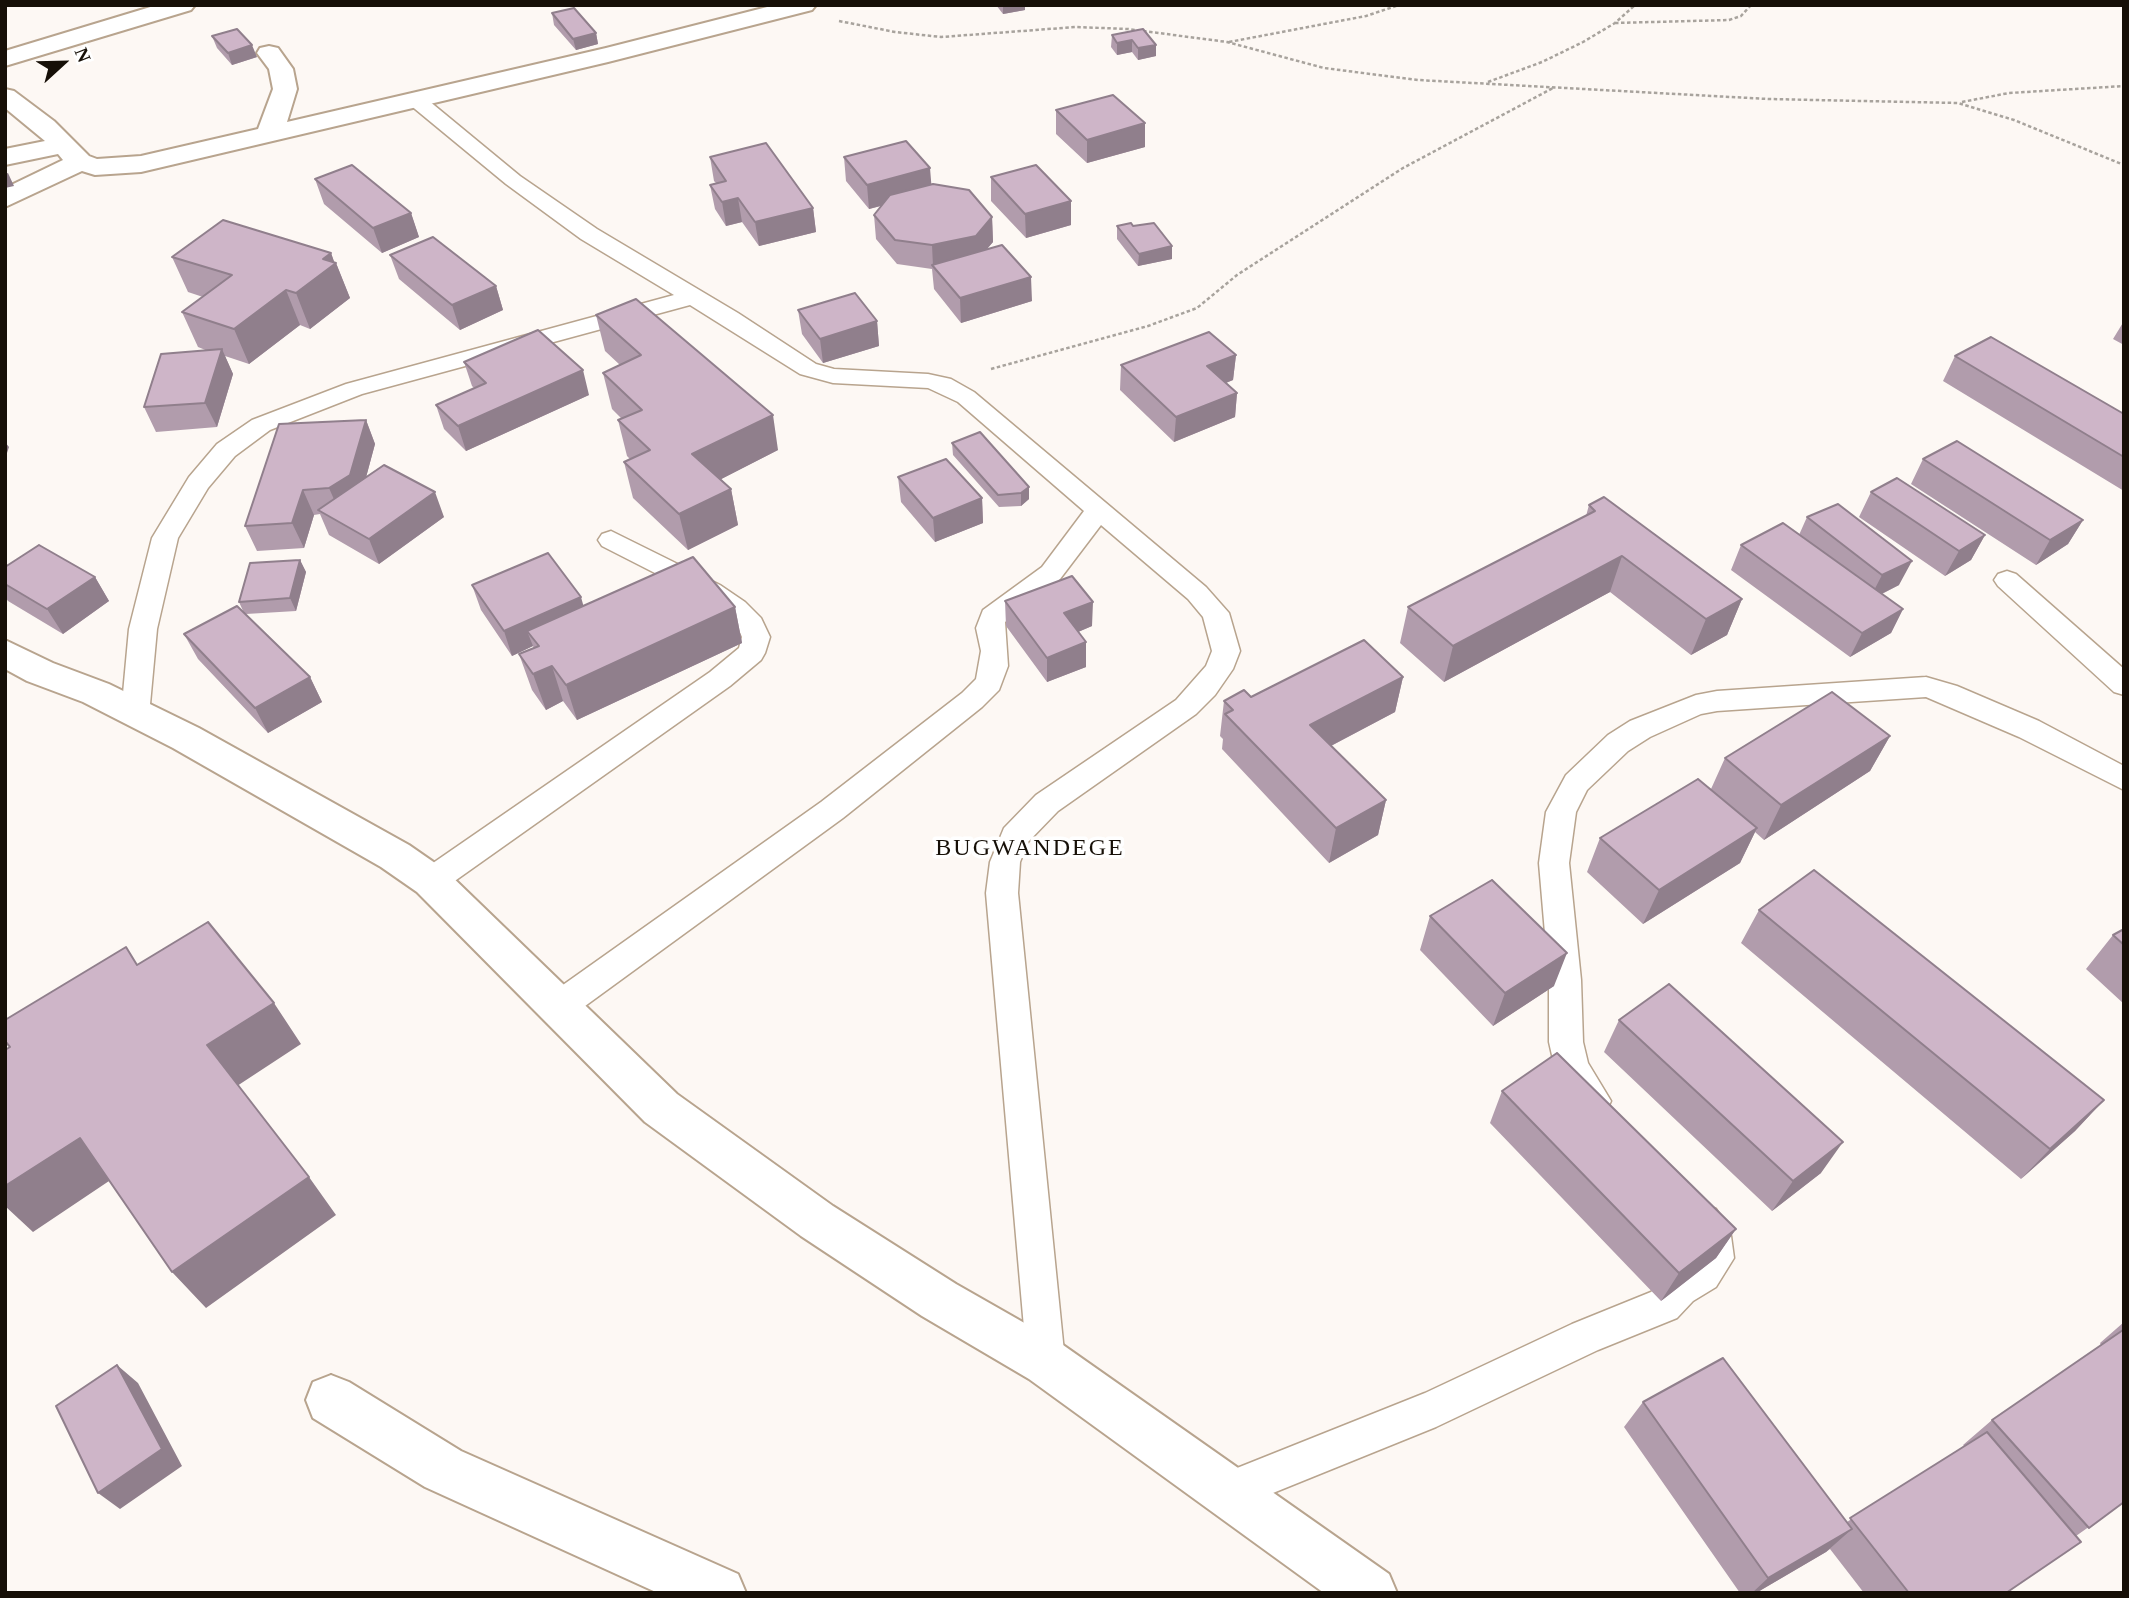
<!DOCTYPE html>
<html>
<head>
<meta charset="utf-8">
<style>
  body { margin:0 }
  #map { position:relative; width:2129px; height:1598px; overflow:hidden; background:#fdf8f4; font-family:Georgia,serif }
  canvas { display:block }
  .frame { position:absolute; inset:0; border:7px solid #160f07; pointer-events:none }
  .north { position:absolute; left:28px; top:28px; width:70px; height:70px; -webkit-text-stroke:5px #fff; paint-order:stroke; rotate:68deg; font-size:19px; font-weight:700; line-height:28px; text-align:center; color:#160f07 }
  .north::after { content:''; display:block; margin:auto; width:24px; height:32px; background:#160f07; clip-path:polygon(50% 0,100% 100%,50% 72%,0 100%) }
</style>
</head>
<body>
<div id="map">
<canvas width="2129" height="1598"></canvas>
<div class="frame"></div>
<div class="north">N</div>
</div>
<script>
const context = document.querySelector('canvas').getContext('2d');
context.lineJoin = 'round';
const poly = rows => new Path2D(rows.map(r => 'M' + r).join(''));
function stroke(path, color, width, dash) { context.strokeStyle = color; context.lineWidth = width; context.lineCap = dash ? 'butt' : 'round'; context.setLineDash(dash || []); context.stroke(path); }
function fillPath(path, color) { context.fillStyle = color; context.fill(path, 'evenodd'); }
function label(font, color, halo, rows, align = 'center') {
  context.font = font + ' Georgia,serif'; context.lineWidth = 7; context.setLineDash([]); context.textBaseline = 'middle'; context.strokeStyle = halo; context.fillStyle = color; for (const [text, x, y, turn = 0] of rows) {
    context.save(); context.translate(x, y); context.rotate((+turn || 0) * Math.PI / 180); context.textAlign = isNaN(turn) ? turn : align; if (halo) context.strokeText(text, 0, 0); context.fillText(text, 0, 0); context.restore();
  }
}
const service = poly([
  [416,94,423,96,520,176,597,229,738,313,816,364,834,369,928,374,951,379,974,392,1206,587,1229,613,1240,651,1233,669,1215,695,1196,714,1058,811,1028,842,1020,862,1018,893,1065,1362,1059,1375,1046,1381,1033,1375,1027,1362,986,893,990,862,1004,828,1036,795,1176,700,1206,666,1212,651,1203,617,1188,599,1101,525,1060,579,1005,622,1008,666,999,690,982,707,843,818,570,1017,558,1021,546,1017,542,1007,546,997,821,802,962,693,976,679,981,651,976,628,983,610,1042,567,1084,511,958,402,928,388,833,383,800,374,690,305,362,394,270,430,235,456,208,488,178,538,157,629,149,715,145,722,135,725,125,722,121,715,129,629,152,538,189,477,217,444,252,420,346,384,674,295,581,239,506,184,409,104,406,100,409,96,416,94],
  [611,531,720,585,745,602,761,618,770,637,765,653,761,660,730,686,442,890,431,893,420,890,416,881,420,872,710,672,739,648,742,637,739,630,702,597,602,546,598,540,602,534,611,531],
  [2007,571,2016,574,2124,669,2124,695,2114,692,1998,586,1994,580,1998,574,2007,571],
  [1926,677,1957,686,2039,721,2124,766,2124,790,2019,737,1926,697,1717,711,1701,714,1650,737,1628,751,1587,790,1576,812,1569,863,1581,980,1583,1042,1588,1063,1611,1101,1606,1112,1594,1116,1582,1112,1571,1099,1554,1064,1549,1042,1549,980,1539,863,1546,812,1566,775,1608,735,1630,721,1696,695,1717,691,1926,677],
  [1703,1204,1716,1209,1726,1224,1731,1236,1734,1258,1716,1287,1693,1301,1677,1318,1598,1350,1436,1427,1226,1512,1212,1506,1206,1492,1212,1478,1425,1393,1572,1324,1651,1292,1667,1277,1690,1263,1697,1253,1696,1241,1685,1221,1690,1209,1703,1204]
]);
const minor = poly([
  [157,5,195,5,191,10,5,66,5,51,157,5],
  [775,5,816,5,812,10,608,62,141,172,95,175,82,171,5,207,5,188,63,160,58,154,5,165,5,149,45,141,5,108,5,89,14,91,54,121,89,156,97,159,141,156,258,129,273,89,269,69,257,53,260,48,269,46,278,48,293,69,297,89,287,122,606,48,775,5],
  [5,640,53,663,109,684,199,728,409,845,445,870,677,1094,833,1206,956,1284,1063,1345,1389,1574,1397,1593,1324,1593,1029,1379,922,1316,801,1236,645,1122,417,892,381,867,173,748,83,702,27,681,5,669,5,640],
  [331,1375,349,1382,461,1451,738,1574,746,1593,658,1593,425,1487,313,1418,306,1400,313,1382,331,1375]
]);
stroke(service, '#b8a48e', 3);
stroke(minor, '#b8a48e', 4);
stroke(poly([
  [839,21,895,32,941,37,1076,27,1128,29,1227,42,1324,68,1418,80,1768,99,1958,103,2014,120,2124,165],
  [1615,23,1729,20,1741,16,1751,5],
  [1229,42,1366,16,1399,5],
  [1488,82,1542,62,1583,42,1615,23,1635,5],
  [1962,102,2009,93,2124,86],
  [991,369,1148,326,1197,308,1237,275,1403,168,1553,88]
]), '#a8a39d', 2.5, [3.5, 2.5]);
fillPath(service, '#fff');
fillPath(minor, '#fff');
fillPath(poly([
  [996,5,1025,5,1025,10,1003,14],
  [552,13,596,33,598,44,576,50,554,25],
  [1143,29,1156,56,1138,60,1132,52,1117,55,1111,47,1112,35],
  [212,36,257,57,232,65,217,48],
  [1056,110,1145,147,1087,163,1056,134],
  [710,157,813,208,816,232,759,246,742,222,726,226,715,209,710,185,716,183,714,181],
  [844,157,931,185,992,217,993,242,986,249,1032,301,961,323,934,289,932,269,897,264,876,239,874,215,881,206,869,209,846,181],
  [991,177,1071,225,1026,238,991,201],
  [315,179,411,213,419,237,382,253,324,204],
  [1117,226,1133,226,1172,246,1172,259,1138,266,1117,239],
  [331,253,334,262,336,263,350,298,310,329,300,325,249,364,225,356,233,374,217,427,156,432,144,407,208,351,198,347,182,312,203,297,188,292,172,257],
  [390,255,496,286,503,310,460,330,399,279],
  [798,310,877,321,879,346,823,363,802,334],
  [596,315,778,450,721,479,731,489,738,525,688,550,633,498,624,462,630,459,627,456,618,420,622,419,612,409,603,373,620,365,605,351],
  [2124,321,2124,345,2113,339],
  [1236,355,1233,380,1226,383,1237,393,1235,417,1174,442,1120,390,1121,365],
  [1955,356,2124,414,2124,491,1943,381],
  [464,362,589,395,466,451,444,429,436,405,474,388,472,386],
  [366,420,375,444,366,477,444,517,379,564,329,535,320,514,314,515,304,548,257,551,245,526],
  [952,443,1029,487,1029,499,1021,506,999,507,953,455],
  [1923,459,2083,520,2068,544,2036,565,1911,484],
  [898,477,982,498,983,523,935,542,901,502],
  [1871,492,1985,535,1971,560,1945,576,1859,517],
  [1589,505,1742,599,1727,635,1691,655,1610,592,1444,682,1400,643,1408,607,1586,516],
  [1807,517,1899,585,1882,594,1903,609,1891,633,1850,657,1731,570,1741,545,1799,535],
  [300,560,306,572,296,611,246,614,310,677,322,702,268,733,198,659,184,634,244,613,239,602],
  [5,567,95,577,109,601,63,634,8,601,5,597],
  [472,585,583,606,735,607,742,643,577,720,563,701,546,710,532,690,519,654,534,649,533,646,512,656,481,610],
  [1005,601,1092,626,1078,632,1086,667,1047,682,1006,626],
  [1403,677,1395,712,1331,746,1386,800,1378,835,1329,863,1222,749,1223,739,1220,736,1224,701],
  [1890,736,1870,771,1764,840,1755,832,1740,863,1643,924,1587,872,1600,838,1711,789,1725,758],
  [1759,910,2104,1100,2075,1131,2021,1179,1741,943],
  [1430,916,1554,986,1493,1026,1420,950],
  [2124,929,2124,1004,2086,969,2113,935],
  [1619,1020,1821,1173,1772,1211,1604,1052],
  [1502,1091,1736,1229,1716,1258,1661,1301,1490,1123],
  [2124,1322,2124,1502,2076,1536,2006,1593,1864,1593,1830,1549,1826,1552,1756,1593,1740,1593,1624,1427,1643,1402,1847,1522,1964,1446,1963,1445,1992,1420,2101,1345,2100,1343]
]), '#b19cac');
fillPath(poly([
  [1003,5,1025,5,1025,10,1003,14],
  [596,33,598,44,576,50,573,39],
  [1132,40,1132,52,1117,55,1117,43],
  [252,45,257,57,232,65,228,53],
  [1156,45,1156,56,1138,60,1138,48],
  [1145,123,1145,147,1087,163,1087,140],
  [930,168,932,192,869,209,867,185],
  [8,173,14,186,5,188,5,174],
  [738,198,742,222,726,226,722,202],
  [1071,201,1071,225,1026,238,1025,214],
  [813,208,816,232,759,246,755,222],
  [411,213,419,237,382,253,373,228],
  [992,217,993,242,977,261,933,266,932,245],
  [1172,246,1172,259,1138,266,1139,254],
  [331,253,335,264,336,263,350,298,310,329,296,293,323,259],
  [1031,277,1032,301,961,323,960,298],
  [496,286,503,310,460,330,452,305],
  [286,290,300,325,249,364,234,329],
  [877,321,879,346,823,363,820,339],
  [222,349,233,374,217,427,205,403],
  [1236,355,1233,380,1205,391,1207,366],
  [583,370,589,395,466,451,458,426],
  [1237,393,1235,417,1174,442,1176,417],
  [773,415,778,450,700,490,692,454],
  [366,420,375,444,360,500,340,513,329,488],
  [5,442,9,447,5,459],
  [1029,487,1029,499,1021,506,1021,493],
  [731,489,738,525,688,550,679,514],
  [303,490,314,515,304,548,292,523],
  [435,492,444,517,379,564,369,539],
  [982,498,983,523,935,542,933,518],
  [2083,520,2068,544,2036,565,2050,540],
  [1985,535,1971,560,1945,576,1959,551],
  [1622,556,1610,592,1444,682,1453,646],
  [300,560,306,572,296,611,290,598],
  [1912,561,1899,585,1869,600,1882,575],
  [95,577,109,601,63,634,47,609],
  [581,597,588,622,527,631,533,646,512,656,504,631],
  [1742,599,1727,635,1691,655,1706,619],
  [1093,602,1092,626,1064,638,1064,613],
  [735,607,742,643,577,720,566,685],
  [1903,609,1891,633,1850,657,1862,633],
  [1086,642,1086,667,1047,682,1047,658],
  [552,666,563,701,546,710,533,674],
  [310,677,322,702,268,733,255,708],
  [1403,677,1395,712,1304,760,1310,725],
  [1890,736,1870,771,1764,840,1781,805],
  [1386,800,1378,835,1329,863,1336,828],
  [1757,828,1740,863,1643,924,1659,890],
  [1567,953,1554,986,1493,1026,1505,993],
  [274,1003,301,1044,237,1086,207,1045],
  [2104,1100,2075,1131,2021,1179,2050,1149],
  [80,1138,115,1177,33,1232,5,1206,5,1186],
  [1843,1142,1821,1173,1772,1211,1793,1181],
  [309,1177,336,1215,206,1308,172,1272],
  [1736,1229,1716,1258,1661,1301,1679,1273],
  [117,1365,138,1383,182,1466,120,1509,98,1493],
  [1852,1529,1826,1552,1756,1593,1752,1593,1768,1578]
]), '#907f8c');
const building = poly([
  [574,8,596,33,573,39,552,13,574,8],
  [237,29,252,45,228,53,212,36,237,29],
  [1143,29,1156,45,1138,48,1132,40,1117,43,1112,35,1143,29],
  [1113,95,1145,123,1087,140,1056,110,1113,95],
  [906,141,930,168,867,185,844,157,906,141],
  [766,143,813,208,755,222,738,198,722,202,710,185,726,181,710,157,766,143],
  [352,165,411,213,373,228,315,179,352,165],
  [1036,165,1071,201,1025,214,991,177,1036,165],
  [933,184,969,190,992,217,976,236,932,245,895,240,874,215,890,195,933,184],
  [223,220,331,253,323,259,336,263,296,293,286,290,234,329,182,312,232,275,172,257,223,220],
  [1131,223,1133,226,1154,223,1172,246,1139,254,1117,226,1131,223],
  [433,237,496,286,452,305,390,255,433,237],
  [1002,245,1031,277,960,298,932,265,1002,245],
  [855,293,877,321,820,339,798,310,855,293],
  [636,299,773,415,692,454,731,489,679,514,624,462,650,450,618,420,642,410,603,373,641,355,596,315,636,299],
  [538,330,583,370,458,426,436,405,486,383,464,362,538,330],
  [1209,332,1236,355,1207,366,1237,393,1176,417,1121,365,1209,332],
  [1991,337,2124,414,2124,457,1955,356,1991,337],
  [222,349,205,403,144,407,161,354,222,349],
  [366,420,350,475,329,488,303,490,292,523,245,526,279,424,366,420],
  [980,432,1029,487,1021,493,998,495,952,443,980,432],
  [1957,441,2083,520,2050,540,1923,459,1957,441],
  [946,459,982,498,933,518,898,477,946,459],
  [384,465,435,492,369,539,318,510,384,465],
  [1897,478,1985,535,1959,551,1871,492,1897,478],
  [1604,497,1742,599,1706,619,1622,556,1453,646,1408,607,1595,511,1589,505,1604,497],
  [1838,504,1912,561,1882,575,1807,517,1838,504],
  [1783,523,1903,609,1862,633,1741,545,1783,523],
  [39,545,95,577,47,609,5,584,5,567,39,545],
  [548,553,581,597,504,631,472,585,548,553],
  [693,557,735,607,566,685,552,666,533,674,519,654,539,646,527,631,693,557],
  [300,560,290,598,239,602,250,563,300,560],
  [1072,576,1093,602,1064,613,1086,642,1047,658,1005,601,1072,576],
  [237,606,310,677,255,708,184,634,237,606],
  [1364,640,1403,677,1310,725,1386,800,1336,828,1225,714,1233,710,1224,701,1244,690,1251,697,1364,640],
  [1832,692,1890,736,1781,805,1725,758,1832,692],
  [1698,779,1757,828,1659,890,1600,838,1698,779],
  [1814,870,2104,1100,2050,1149,1759,910,1814,870],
  [1492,880,1567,953,1505,993,1430,916,1492,880],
  [208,922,274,1003,207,1045,309,1177,172,1272,80,1138,5,1186,5,1050,10,1047,5,1041,5,1020,126,947,137,965,208,922],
  [2124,929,2124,945,2113,935,2124,929],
  [1669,984,1843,1142,1793,1181,1619,1020,1669,984],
  [1557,1053,1736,1229,1679,1273,1502,1091,1557,1053],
  [2123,1330,2124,1502,2089,1528,1992,1420,2123,1330],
  [1723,1358,1852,1529,1768,1578,1643,1402,1723,1358],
  [117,1365,162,1449,98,1493,56,1406,117,1365],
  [1987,1432,2081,1542,2006,1593,1909,1593,1850,1518,1987,1432]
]);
fillPath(building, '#ceb5c8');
stroke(building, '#907f8c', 2);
context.letterSpacing = '2px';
label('24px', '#160f07', '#fff', [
  ["BUGWANDEGE",1030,849]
]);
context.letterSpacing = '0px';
</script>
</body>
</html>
